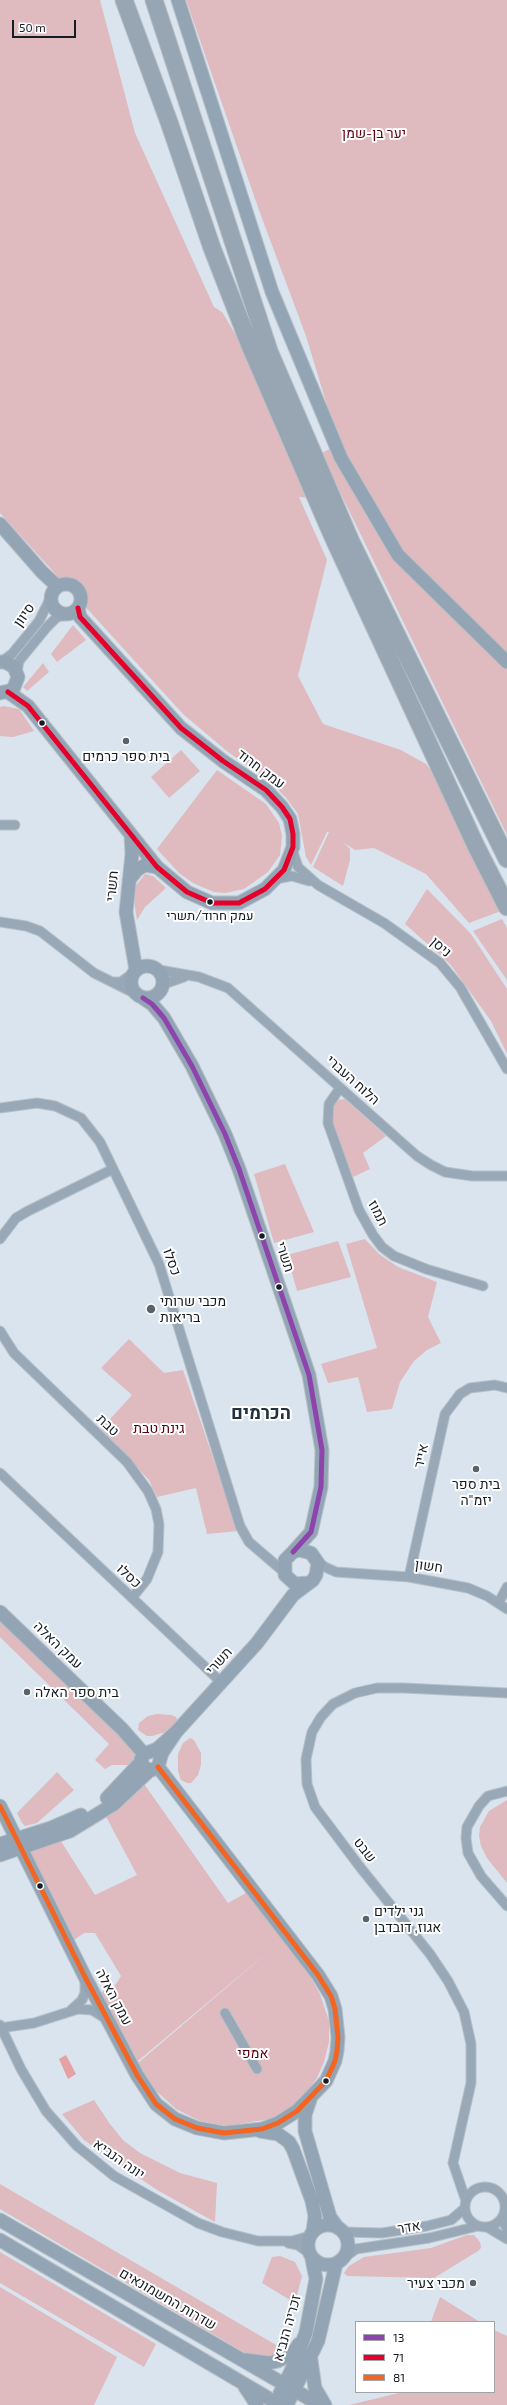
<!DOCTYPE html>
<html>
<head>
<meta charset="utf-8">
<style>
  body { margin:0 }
  #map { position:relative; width:507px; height:2405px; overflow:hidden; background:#d9e4ee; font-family:"Exo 2",sans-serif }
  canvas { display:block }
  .legend { position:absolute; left:355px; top:2321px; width:140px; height:72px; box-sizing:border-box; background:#fff; border:1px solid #a1a4a7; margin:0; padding:5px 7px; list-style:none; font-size:12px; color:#151c23 }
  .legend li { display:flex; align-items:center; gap:8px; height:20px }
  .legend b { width:20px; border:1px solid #a1a4a7 }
  .scale { position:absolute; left:12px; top:20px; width:64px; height:18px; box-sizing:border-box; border:2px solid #151c23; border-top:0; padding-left:5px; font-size:12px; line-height:14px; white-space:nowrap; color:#151c23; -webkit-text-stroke:3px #fff; paint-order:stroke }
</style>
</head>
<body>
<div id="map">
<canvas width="507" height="2405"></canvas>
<ul class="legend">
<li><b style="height:5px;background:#8e44ad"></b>13</li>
<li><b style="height:5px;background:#e4002b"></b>71</li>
<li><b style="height:5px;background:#f26522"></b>81</li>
</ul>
<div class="scale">50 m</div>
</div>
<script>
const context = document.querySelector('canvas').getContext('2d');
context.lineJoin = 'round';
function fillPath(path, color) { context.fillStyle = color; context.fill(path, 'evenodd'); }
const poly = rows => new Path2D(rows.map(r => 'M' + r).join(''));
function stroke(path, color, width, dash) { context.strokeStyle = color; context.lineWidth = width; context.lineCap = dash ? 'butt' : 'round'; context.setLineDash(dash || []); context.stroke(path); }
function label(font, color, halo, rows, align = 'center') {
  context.font = font + ' "Exo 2",Heebo,sans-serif'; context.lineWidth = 4; context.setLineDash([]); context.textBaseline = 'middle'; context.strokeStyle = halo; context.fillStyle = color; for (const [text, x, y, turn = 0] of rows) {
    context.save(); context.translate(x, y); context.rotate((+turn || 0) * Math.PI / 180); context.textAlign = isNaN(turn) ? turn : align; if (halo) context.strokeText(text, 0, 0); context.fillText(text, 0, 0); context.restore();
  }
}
fillPath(poly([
  [0,0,100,0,135,133,214,307,222,312,247,353,260,389,311,498,299,497,327,560,298,676,323,724,401,750,426,764,432,772,501,911,469,923,426,874,374,848,355,850,344,843,350,849,350,860,343,886,313,867,329,832,327,832,311,865,306,857,298,814,287,799,271,782,228,752,183,714,0,513],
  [186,0,507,0,507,835,321,453,339,445,306,336,260,213],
  [73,625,86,640,57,662,51,654],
  [43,663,49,672,27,691,23,687],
  [4,706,19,709,34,731,13,737,0,736,0,707],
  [181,750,200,771,169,798,151,777],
  [217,770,266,804,279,823,282,836,280,855,268,872,244,889,225,893,214,892,193,883,179,873,157,849],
  [145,874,153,876,166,888,145,907,137,920,134,901,135,887],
  [427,889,471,934,507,989,507,1054,491,1021,450,964,405,924],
  [502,919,507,928,507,980,473,931],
  [345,1099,386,1136,363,1153,370,1169,353,1177,333,1125,333,1106,337,1100],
  [285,1164,314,1232,274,1243,254,1174],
  [365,1239,379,1254,398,1267,437,1282,428,1317,441,1343,427,1350,414,1361,400,1382,392,1409,367,1412,358,1377,328,1383,321,1364,377,1348,346,1244],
  [338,1241,351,1277,297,1291,287,1255],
  [129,1339,164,1373,183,1370,238,1531,207,1534,196,1488,157,1497,149,1480,101,1429,132,1395,101,1368],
  [0,1619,129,1744,138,1756,129,1765,112,1765,105,1769,95,1760,109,1744,0,1637],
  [157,1714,171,1715,176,1717,178,1721,173,1730,152,1736,147,1736,138,1730,139,1723,148,1716],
  [190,1738,194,1740,201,1753,201,1765,198,1775,191,1783,187,1783,181,1780,178,1771,178,1754,183,1743],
  [57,1772,74,1790,37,1823,25,1826,22,1823,17,1813],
  [142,1781,228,1903,248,1892,309,1974,320,1994,329,2021,329,2042,324,2062,317,2078,301,2099,286,2112,270,2119,226,2126,200,2121,176,2109,153,2088,138,2063,275,1946,138,2061,100,1992,112,1990,121,1976,95,1933,84,1933,74,1940,26,1847,59,1838,95,1895,137,1875,103,1811],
  [507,1800,507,1883,487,1858,481,1846,479,1836,480,1827,489,1811],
  [94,2100,110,2124,123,2140,140,2153,180,2173,217,2183,215,2222,157,2190,84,2140,62,2114],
  [0,2184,283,2349,270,2357,255,2356,245,2353,0,2209],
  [467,2235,474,2235,480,2242,481,2248,478,2251,434,2278,347,2276,344,2273,349,2266,364,2257,431,2248],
  [0,2252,156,2344,144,2367,0,2283],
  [280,2256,295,2262,302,2276,295,2303,262,2283,272,2257],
  [0,2287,117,2357,94,2405,0,2405],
  [440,2297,480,2322,431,2322],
  [494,2330,507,2336,507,2405,349,2405,403,2392,494,2392]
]), '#dfbabe');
fillPath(poly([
  [66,2055,76,2074,68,2079,59,2059]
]), '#e5a1a4');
const street = poly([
  [1,662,12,654,39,621,50,599],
  [17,672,19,661,47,627,57,617,67,615],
  [0,825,15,825],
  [292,849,298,867,318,885,384,923,440,963,460,987,507,1069],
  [275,879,292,876,309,881],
  [0,922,26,926,40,931,94,973,138,995],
  [159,970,199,977,228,988,417,1156,431,1165,445,1172,472,1176,507,1176],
  [112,982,121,982,132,974],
  [164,984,184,977],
  [340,1088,329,1104,328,1123,359,1210,373,1235,382,1247,394,1256,426,1269,483,1286],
  [0,1108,37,1103,55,1106,81,1118,100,1142,159,1264,240,1526,249,1542,284,1572],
  [0,1239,16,1218,28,1211,113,1169],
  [0,1331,14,1353,127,1462,148,1491,156,1509,159,1524,158,1552,147,1579,132,1598],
  [0,1473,221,1682],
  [316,1560,325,1567,336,1572,409,1577,468,1588,487,1596,507,1609],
  [409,1577,445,1414,460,1394,470,1388,495,1385,507,1388],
  [499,1602,507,1587],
  [507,1791,488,1796,479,1806,467,1827,466,1838,468,1853,481,1876,507,1906],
  [71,2010,82,2000,85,1993,85,1979],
  [225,2013,257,2069],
  [0,2025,21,2069,46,2111,77,2146,114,2176,198,2223,222,2232,258,2241,292,2241,310,2236],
  [0,2028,34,2023,78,2009,92,2010,105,2018],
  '465 2207a20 20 0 1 1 40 0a20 20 0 1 1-40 0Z',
  [466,2201,453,2163,471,2083,471,2044,464,2012,448,1981,430,1954,360,1867,315,1807,307,1784,306,1759,312,1732,321,1717,333,1704,355,1693,377,1688,404,1688,507,1693],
  [503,2216,507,2231],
  [487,2227,507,2239],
  [343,2232,382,2233,427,2226,451,2220,465,2208],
  [288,2243,298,2245,309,2253],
  [345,2257,356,2249,429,2238,478,2226]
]);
const secondary = poly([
  [178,0,272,292,341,458,398,555,507,662],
  [0,524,42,572,57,586],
  '51 599a15 15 0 1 1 30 0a15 15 0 1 1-30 0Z',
  [0,662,5,662,14,667,18,677,13,690,0,693],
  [8,692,28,706,157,867,187,892,212,903,239,903,265,889,284,870,293,847,293,834,290,819,282,807,266,790,223,761,181,728,80,617,78,608],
  [131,835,132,854,126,912,136,970],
  [129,880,137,870,145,865,157,867],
  '131 982a16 16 0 1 1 32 0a16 16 0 1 1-32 0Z',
  [143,998,152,1004,164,1018,192,1066,225,1134,239,1169,309,1375,322,1450,321,1487,311,1532,293,1552],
  [0,1612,122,1729,144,1754],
  [176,1732,162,1753,158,1767,152,1770,144,1768,141,1759,144,1754,157,1749,176,1732,257,1643,293,1595,313,1580,316,1575,318,1563,311,1553,299,1550,293,1552,285,1560,285,1575,295,1584,308,1583],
  [107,1798,141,1762],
  [0,1806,85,1977,137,2075,156,2104,175,2119,197,2128,224,2133,262,2129,278,2123,297,2111,326,2081,335,2061,337,2051,338,2037,335,2009,331,1996,318,1975,158,1767],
  [0,1844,51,1828,81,1815],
  [0,1855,70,1831,114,1804,150,1770],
  [310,2100,305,2115,305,2131,330,2217,338,2228],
  [260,2131,278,2134,289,2142,293,2149,312,2201,315,2216,313,2231],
  [0,2220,320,2405],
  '308 2245a20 20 0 1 1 40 0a20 20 0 1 1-40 0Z',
  [0,2240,280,2405],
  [246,2360,269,2363,278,2361,292,2354,299,2344],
  [311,2360,315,2388,325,2405],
  [245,2387,257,2405],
  [280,2393,294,2365,306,2332,316,2279,312,2259],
  [287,2405,318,2341,336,2264]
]);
const highway = poly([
  [124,0,169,122,212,248,249,343,333,537,476,846,507,907],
  [154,0,269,351,352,544,507,859]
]);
stroke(street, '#b7c0c8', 11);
stroke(secondary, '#b7c0c8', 15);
stroke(highway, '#b7c0c8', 19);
stroke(street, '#98a8b7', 9);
stroke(secondary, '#93a5b4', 13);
stroke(highway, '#98a5b2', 17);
stroke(poly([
  [143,998,152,1004,164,1018,192,1066,225,1134,239,1169,309,1375,322,1450,321,1487,311,1532,293,1552]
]), '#8e44ad', 5);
stroke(poly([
  [8,692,28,706,157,867,187,892,212,903,239,903,265,889,284,870,293,847,293,834,290,819,282,807,266,790,223,761,181,728,80,617,78,608]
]), '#e4002b', 5);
stroke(poly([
  [0,1806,85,1977,137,2075,156,2104,175,2119,197,2128,224,2133,262,2129,278,2123,297,2111,326,2081,335,2061,337,2051,338,2037,335,2009,331,1996,318,1975,158,1767]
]), '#f26522', 5);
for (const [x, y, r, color] of [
  [42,723,3.5,"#151c23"],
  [126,741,4,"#5a626a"],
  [210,902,3.5,"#151c23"],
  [262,1236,3.5,"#151c23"],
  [279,1287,3.5,"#151c23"],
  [151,1309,5,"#5a626a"],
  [476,1469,4,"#5a626a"],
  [27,1692,4,"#5a626a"],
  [40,1886,3.5,"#151c23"],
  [366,1919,4,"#5a626a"],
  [326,2081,3.5,"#151c23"],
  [473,2283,4,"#5a626a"]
]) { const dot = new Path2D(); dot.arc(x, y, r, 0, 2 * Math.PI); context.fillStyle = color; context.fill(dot); stroke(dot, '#fff', 1.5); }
label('13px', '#151c23', '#fff', [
  ["עמק חרוד/תשרי",210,916]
]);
label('14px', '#5f0012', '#fff', [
  ["יער בן-שמן",374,133],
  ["גינת טבת",159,1428],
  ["אמפי",253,2053]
]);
label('14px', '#151c23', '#fff', [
  ["סיוון",24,615,-55],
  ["עמק חרוד",261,769,37],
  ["תשרי",112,886,-85],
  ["ניסן",441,947,41],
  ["הלוח העברי",353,1080,42],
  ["תמוז",378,1213,63],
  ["תשרי",285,1257,72],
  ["כסלו",172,1262,70],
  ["טבת",108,1425,43],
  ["אייר",421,1456,-78],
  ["חשון",429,1566,8],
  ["כסלו",129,1576,43],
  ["עמק האלה",58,1645,44],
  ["תשרי",219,1661,-48],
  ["שבט",365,1850,52],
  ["עמק האלה",114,1997,62],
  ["יונה הנביא",119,2159,35],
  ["אדר",409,2227,-9],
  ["שדרות החשמונאים",168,2299,30],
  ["זכריה הנביא",287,2328,-74]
]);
label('14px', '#151c23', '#fff', [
  ["בית ספר כרמים",126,756,"center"],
  ["מכבי שרותי",160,1301],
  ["בריאות",160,1317],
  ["בית ספר",476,1484,"center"],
  ["יזמ\"ה",476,1500,"center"],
  ["בית ספר האלה",35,1692],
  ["גני ילדים",374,1911],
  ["אגוז, דובדבן",374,1927],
  ["מכבי צעיר",465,2283,"right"]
], 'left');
label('bold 18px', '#223240', '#fff', [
  ["הכרמים",261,1413]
]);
</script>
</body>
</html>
